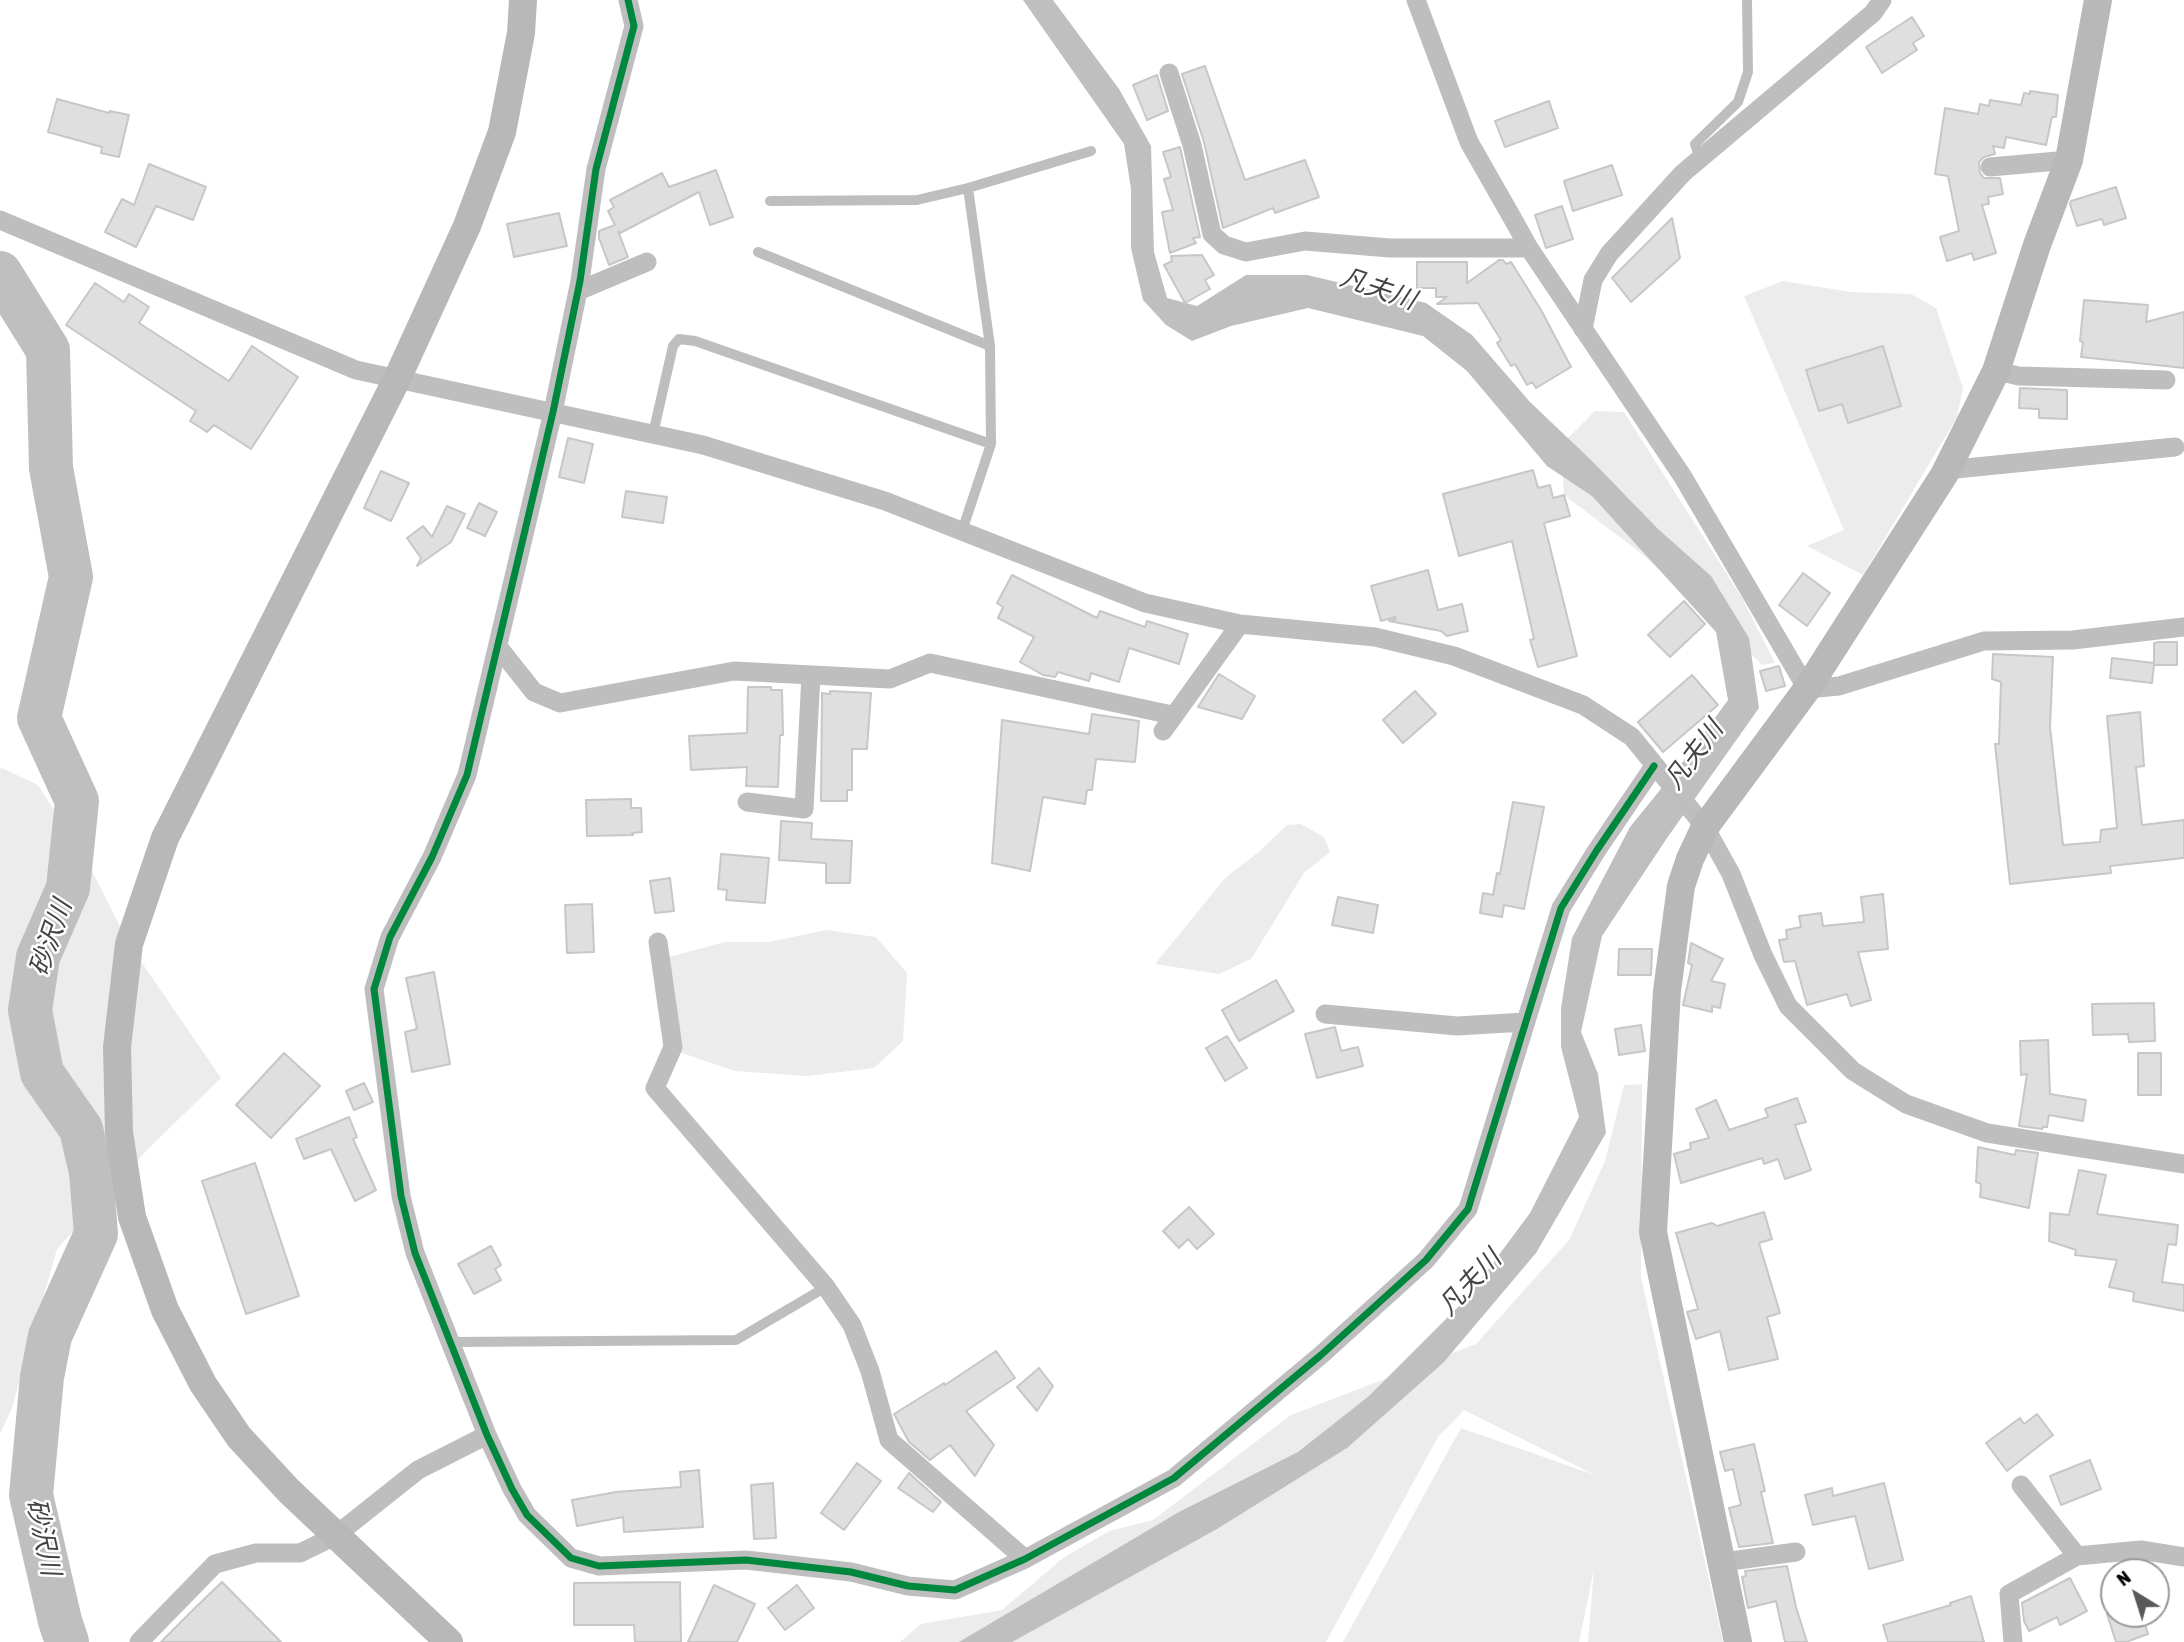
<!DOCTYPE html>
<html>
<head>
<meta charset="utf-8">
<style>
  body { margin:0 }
  #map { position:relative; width:2184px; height:1642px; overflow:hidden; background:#fff; font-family:"Asap Condensed",sans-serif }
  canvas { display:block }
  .north { position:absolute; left:2100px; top:1558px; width:70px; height:70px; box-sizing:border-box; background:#fff; border:2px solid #999; border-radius:50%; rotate:322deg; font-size:19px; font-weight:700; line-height:28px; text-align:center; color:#000 }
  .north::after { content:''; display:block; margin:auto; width:24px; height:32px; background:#595959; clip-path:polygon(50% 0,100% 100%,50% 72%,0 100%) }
</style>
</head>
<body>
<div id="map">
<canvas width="2184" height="1642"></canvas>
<div class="north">N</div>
</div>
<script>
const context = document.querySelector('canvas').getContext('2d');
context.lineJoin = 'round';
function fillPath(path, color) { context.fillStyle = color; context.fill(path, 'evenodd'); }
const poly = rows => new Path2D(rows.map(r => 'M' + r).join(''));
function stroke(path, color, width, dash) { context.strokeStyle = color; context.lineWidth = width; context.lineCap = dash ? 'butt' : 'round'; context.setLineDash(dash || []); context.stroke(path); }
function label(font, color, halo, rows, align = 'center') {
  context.font = font + ' "Asap Condensed","Noto Sans JP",sans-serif'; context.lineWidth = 5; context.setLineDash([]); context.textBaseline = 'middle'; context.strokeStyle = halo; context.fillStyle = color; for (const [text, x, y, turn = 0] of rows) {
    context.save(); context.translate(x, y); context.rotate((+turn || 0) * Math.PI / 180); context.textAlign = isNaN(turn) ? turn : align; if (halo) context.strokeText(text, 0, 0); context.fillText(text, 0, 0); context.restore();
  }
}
fillPath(poly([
  [1783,281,1851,292,1911,294,1936,308,1963,388,1957,417,1863,575,1807,546,1844,530,1744,296],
  [1595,411,1624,412,1742,598,1775,663,1762,665,1720,622,1637,550,1564,495,1561,445],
  [2,768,38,785,89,865,129,944,221,1078,150,1147,57,1249,12,1408,0,1434,0,769],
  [1301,824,1324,837,1330,852,1304,873,1251,959,1219,974,1155,964,1226,877,1260,851,1287,825],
  [826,930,876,937,907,973,903,1041,874,1068,807,1076,735,1071,679,1052,657,1006,669,957,725,942,769,942],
  [1642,1084,1641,1277,1723,1642,1588,1642,1594,1569,1579,1642,1343,1642,1461,1428,1595,1475,1464,1410,1438,1437,1326,1642,900,1642,921,1624,1002,1610,1063,1558,1109,1531,1153,1520,1291,1415,1476,1344,1569,1240,1605,1161,1624,1085]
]), '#ececec');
fillPath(poly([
  [1023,0,1053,0,1119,89,1151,146,1154,252,1167,298,1197,306,1246,275,1307,275,1426,303,1472,335,1530,402,1592,461,1658,529,1711,576,1749,638,1759,708,1667,838,1602,936,1581,1032,1598,1074,1606,1133,1536,1253,1444,1362,1347,1448,1217,1529,1012,1642,959,1642,1179,1512,1298,1452,1369,1396,1467,1298,1530,1213,1579,1117,1561,1047,1561,1008,1572,938,1630,827,1682,763,1728,700,1716,632,1592,496,1547,466,1467,371,1423,336,1308,308,1231,326,1192,341,1166,325,1143,300,1131,248,1131,189,1124,144]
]), '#bfbfbf');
stroke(poly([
  [0,273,48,350,51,468,71,577,39,718,77,801,68,888,38,957,30,1010,42,1073,81,1129,91,1172,96,1234,50,1336,42,1377,31,1495,60,1621,67,1642]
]), '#bfbfbf', 44);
const building = poly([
  [1912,17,1924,36,1913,43,1917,50,1882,73,1866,47,1912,17],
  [1205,66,1245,180,1305,160,1319,197,1275,213,1273,208,1223,228,1204,142,1182,74,1205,66],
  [1157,75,1168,111,1147,120,1133,85,1157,75],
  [2030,91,2058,95,2056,117,2052,117,2046,145,2006,137,2004,148,1993,146,1995,154,1984,157,1979,162,1980,173,1984,178,2000,178,2003,194,1988,197,1989,204,1982,205,1996,253,1974,260,1972,253,1947,261,1940,237,1959,231,1948,176,1935,174,1945,108,1978,114,1980,104,1989,106,1990,100,2021,105,2024,93,2030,94,2030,91],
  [57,99,109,113,110,111,129,115,119,157,101,153,102,147,48,132,57,99],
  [1549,101,1558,128,1505,147,1495,121,1549,101],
  [1180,147,1200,237,1193,238,1196,243,1170,253,1162,212,1173,210,1164,179,1171,177,1163,152,1180,147],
  [149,164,206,187,193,220,156,206,136,247,105,232,122,199,134,205,149,164],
  [1612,165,1622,195,1573,211,1564,181,1612,165],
  [716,170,733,217,710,225,699,192,620,233,618,231,628,257,609,265,599,238,599,231,615,225,608,211,614,207,610,200,662,173,669,187,716,170],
  [2116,187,2126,218,2104,225,2102,219,2077,226,2070,204,2071,201,2116,187],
  [1562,206,1573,239,1546,248,1535,215,1562,206],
  [559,213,567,246,514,257,507,224,559,213],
  [1672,218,1680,258,1631,302,1612,278,1672,218],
  [1202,255,1214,275,1205,280,1210,289,1185,303,1164,265,1172,261,1171,256,1202,255],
  [1499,260,1503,260,1506,264,1511,262,1541,310,1571,367,1536,388,1532,382,1527,385,1515,364,1511,366,1497,343,1501,340,1478,303,1437,304,1447,297,1436,297,1436,288,1417,288,1417,262,1467,262,1467,283,1499,260],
  [95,283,124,302,129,294,149,307,139,323,229,381,252,346,298,377,251,449,214,425,207,432,190,421,196,411,66,325,95,283],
  [2084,300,2148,305,2146,322,2184,312,2184,368,2081,357,2083,342,2080,341,2084,300],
  [1883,346,1901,406,1848,423,1842,404,1819,411,1806,370,1883,346],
  [2020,388,2067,390,2067,419,2039,418,2039,409,2019,408,2020,388],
  [568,438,593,444,584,483,559,477,568,438],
  [1533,470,1538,488,1550,485,1553,498,1564,495,1570,516,1544,523,1577,656,1538,667,1530,640,1534,639,1512,541,1459,556,1443,494,1533,470],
  [381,471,409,483,391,521,364,508,381,471],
  [626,491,667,497,663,523,622,517,626,491],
  [479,503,497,512,485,536,467,528,479,503],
  [447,506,465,514,451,542,417,566,421,558,407,538,423,526,432,537,447,506],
  [1428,570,1438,610,1462,604,1468,631,1447,636,1441,631,1389,621,1396,619,1395,617,1381,621,1371,586,1428,570],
  [1803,573,1830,593,1807,626,1779,605,1803,573],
  [1012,575,1097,618,1100,611,1145,627,1147,621,1188,634,1179,664,1129,648,1119,682,1091,673,1089,681,1058,672,1055,677,1043,675,1020,662,1034,637,998,618,1003,607,997,603,1012,575],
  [1684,601,1705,624,1670,657,1648,635,1684,601],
  [2160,642,2177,642,2177,665,2154,665,2152,683,2110,678,2112,658,2154,663,2154,643,2160,642],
  [1993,654,2053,657,2050,727,2063,845,2100,842,2101,830,2117,828,2107,716,2140,712,2144,766,2136,767,2142,825,2184,820,2184,858,2110,866,2111,873,2010,884,1995,744,1999,744,2001,682,1992,679,1993,654],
  [1779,666,1785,686,1766,691,1760,671,1779,666],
  [1219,674,1255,696,1242,719,1198,707,1219,674],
  [1692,675,1718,705,1663,752,1638,722,1692,675],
  [748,687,771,687,771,690,782,690,783,735,780,735,778,787,746,786,747,767,691,770,689,736,747,733,748,687],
  [830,691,871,693,867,749,852,749,852,790,847,790,847,801,821,801,822,693,830,694,830,691],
  [1415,691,1436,714,1403,743,1383,720,1415,691],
  [1092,714,1139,721,1135,762,1096,759,1092,790,1087,790,1085,804,1043,797,1030,871,992,863,1002,720,1089,734,1092,714],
  [631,799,631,808,641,808,642,832,632,833,633,835,587,836,586,800,631,799],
  [1513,802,1544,807,1524,909,1504,905,1502,917,1480,913,1483,893,1493,895,1497,873,1500,874,1513,802],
  [781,821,812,823,811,839,852,841,850,883,826,883,826,863,779,860,781,821],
  [721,854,769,858,765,903,726,900,727,890,718,889,721,854],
  [670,878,674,911,655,913,650,881,670,878],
  [1883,894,1888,949,1858,952,1871,1000,1851,1006,1847,994,1807,1005,1795,961,1784,962,1779,940,1787,939,1786,930,1801,927,1799,916,1821,913,1823,926,1864,922,1861,897,1883,894],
  [1338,897,1378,905,1373,933,1332,925,1338,897],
  [592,904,594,952,567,953,565,905,592,904],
  [1691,943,1723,959,1711,981,1725,984,1720,1008,1712,1006,1712,1012,1683,1005,1692,965,1688,963,1691,943],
  [1619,949,1652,949,1651,975,1618,975,1619,949],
  [434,972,450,1064,412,1072,405,1032,417,1029,406,978,434,972],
  [1276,980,1294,1011,1239,1041,1222,1010,1276,980],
  [2154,1003,2155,1041,2129,1042,2128,1034,2093,1035,2092,1004,2154,1003],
  [1641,1025,1645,1051,1619,1055,1615,1029,1641,1025],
  [1335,1027,1341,1051,1358,1047,1363,1066,1317,1078,1305,1034,1335,1027],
  [1227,1036,1247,1068,1225,1081,1206,1048,1227,1036],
  [2048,1040,2050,1094,2086,1100,2083,1121,2049,1115,2047,1127,2043,1127,2042,1129,2019,1126,2027,1074,2021,1075,2020,1041,2048,1040],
  [284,1053,320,1086,271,1138,236,1105,284,1053],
  [2138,1053,2161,1053,2161,1095,2138,1095,2138,1053],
  [364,1083,373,1102,354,1110,346,1091,364,1083],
  [1797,1098,1806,1122,1795,1125,1811,1170,1785,1179,1778,1159,1764,1164,1762,1158,1681,1183,1674,1154,1691,1149,1690,1143,1709,1138,1696,1109,1716,1100,1729,1130,1768,1117,1765,1109,1797,1098],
  [349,1117,357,1137,353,1139,376,1190,355,1201,331,1149,304,1159,296,1139,349,1117],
  [1978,1147,2015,1155,2016,1150,2038,1153,2029,1208,1980,1197,1981,1184,1976,1182,1978,1147],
  [255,1163,299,1296,246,1314,202,1181,255,1163],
  [2079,1170,2106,1175,2097,1214,2178,1225,2176,1245,2168,1244,2162,1282,2184,1285,2184,1311,2133,1301,2134,1292,2109,1287,2117,1260,2075,1255,2076,1250,2049,1241,2050,1213,2069,1215,2079,1170],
  [1189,1207,1214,1234,1197,1249,1188,1239,1179,1248,1163,1231,1189,1207],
  [1764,1212,1772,1239,1759,1243,1780,1313,1767,1317,1778,1359,1729,1370,1720,1331,1696,1339,1687,1312,1698,1309,1676,1233,1712,1223,1717,1226,1764,1212],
  [491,1246,501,1265,495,1269,501,1280,474,1294,458,1264,491,1246],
  [996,1351,1015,1378,966,1411,994,1445,975,1476,950,1445,930,1460,909,1442,894,1414,944,1383,945,1385,996,1351],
  [1039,1368,1053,1386,1037,1411,1017,1387,1039,1368],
  [2037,1414,2053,1435,2007,1471,1986,1443,2020,1418,2024,1424,2037,1414],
  [1754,1444,1765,1491,1761,1492,1773,1543,1739,1547,1729,1508,1741,1505,1733,1469,1725,1471,1720,1452,1754,1444],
  [2090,1460,2101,1489,2061,1505,2050,1476,2090,1460],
  [857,1463,881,1481,844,1530,821,1513,857,1463],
  [699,1470,703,1527,624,1532,623,1517,577,1526,572,1500,616,1492,681,1487,680,1472,699,1470],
  [909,1473,941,1502,933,1512,898,1488,909,1473],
  [773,1483,776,1538,754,1539,751,1485,773,1483],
  [1884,1483,1903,1560,1869,1569,1855,1516,1813,1525,1805,1495,1832,1488,1833,1496,1884,1483],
  [1787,1566,1796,1607,1807,1642,1785,1642,1776,1601,1748,1608,1742,1577,1746,1576,1745,1571,1787,1566],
  [2070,1578,2087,1611,2060,1625,2057,1617,2029,1631,2024,1621,2022,1603,2070,1578],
  [222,1582,281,1642,161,1642,196,1607,222,1582],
  [680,1582,681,1642,635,1642,634,1625,574,1625,574,1583,680,1582],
  [714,1585,755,1604,737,1642,688,1642,714,1585],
  [797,1585,814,1608,785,1630,768,1608,797,1585],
  [1971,1596,1984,1642,1888,1642,1883,1625,1951,1605,1950,1603,1971,1596],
  [2107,1614,2142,1614,2148,1634,2126,1642,2116,1642,2107,1614]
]);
fillPath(building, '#dfdfdf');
stroke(building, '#c7c7c7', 2);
stroke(poly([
  [1700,159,1695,144,1738,102,1748,72,1747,0],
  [770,201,917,200,968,188,1091,151],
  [758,252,990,346],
  [653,434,673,346,679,339,695,341,991,444],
  [962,531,991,444,990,346,968,188],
  [451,1342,736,1340,826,1287]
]), '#bebebe', 10);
stroke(poly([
  [628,0,634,26,596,169,580,281,553,412,467,775,432,857,390,937,374,989,401,1196,415,1253,487,1435,512,1489,527,1515,571,1558,599,1566,746,1560,851,1572,908,1586,955,1590,1025,1559,1174,1478,1321,1355,1426,1260,1468,1209,1561,908,1597,850,1654,766],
  [1416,0,1469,142,1514,221,1529,248,1683,477,1807,689,1839,686,1984,641,2073,640,2184,627],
  [1169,73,1192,145,1212,234,1224,245,1246,252,1305,241,1390,248,1529,248],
  [1990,167,2069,160],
  [0,220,356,370,703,445,885,501,1145,603,1240,624,1375,637,1454,656,1583,705,1632,737,1705,827,1731,874,1763,955,1788,1006,1853,1071,1906,1104,1987,1133,2184,1164],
  [578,291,647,262],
  [1583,329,1593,280,1609,254,1683,173,1873,13,1882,0],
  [1996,371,2019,376,2166,380],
  [1946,470,2175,447],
  [499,648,534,692,560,703,734,671,890,679,930,663,1172,715],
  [1163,731,1240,624],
  [747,802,804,809,811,675],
  [658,942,673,1047,655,1088,826,1287,852,1325,870,1371,889,1440,1025,1559],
  [1325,1014,1457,1026,1525,1022],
  [2021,1485,2077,1556],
  [1723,1562,1796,1552],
  [139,1642,215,1564,256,1553,300,1553,335,1536,418,1470,487,1435],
  [2013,1642,2009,1594,2077,1556,2141,1550,2184,1557]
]), '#bebebe', 19);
stroke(poly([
  [449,1642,289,1491,239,1437,203,1384,165,1310,132,1217,119,1132,117,1047,129,944,165,838,397,379,467,226,502,132,521,33,523,0],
  [1738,1642,1653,1232,1667,991,1681,886,1690,859,1705,827,1807,689,1944,475,1996,371,2037,245,2069,160,2098,0]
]), '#b8b8b8', 28);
stroke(poly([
  [628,0,634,26,596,169,580,281,553,412,467,775,432,857,390,937,374,989,401,1196,415,1253,487,1435,512,1489,527,1515,571,1558,599,1566,746,1560,851,1572,908,1586,955,1590,1025,1559,1174,1478,1321,1355,1426,1260,1468,1209,1561,908,1597,850,1654,766]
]), '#00873e', 7);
label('italic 26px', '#444', '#fff', [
  ["凡夫川",1378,289,19],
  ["凡夫川",1694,755,-53],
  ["砂沢川",51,938,-71],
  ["凡夫川",1470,1283,-47],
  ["砂沢川",43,1537,78]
]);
</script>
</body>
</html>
